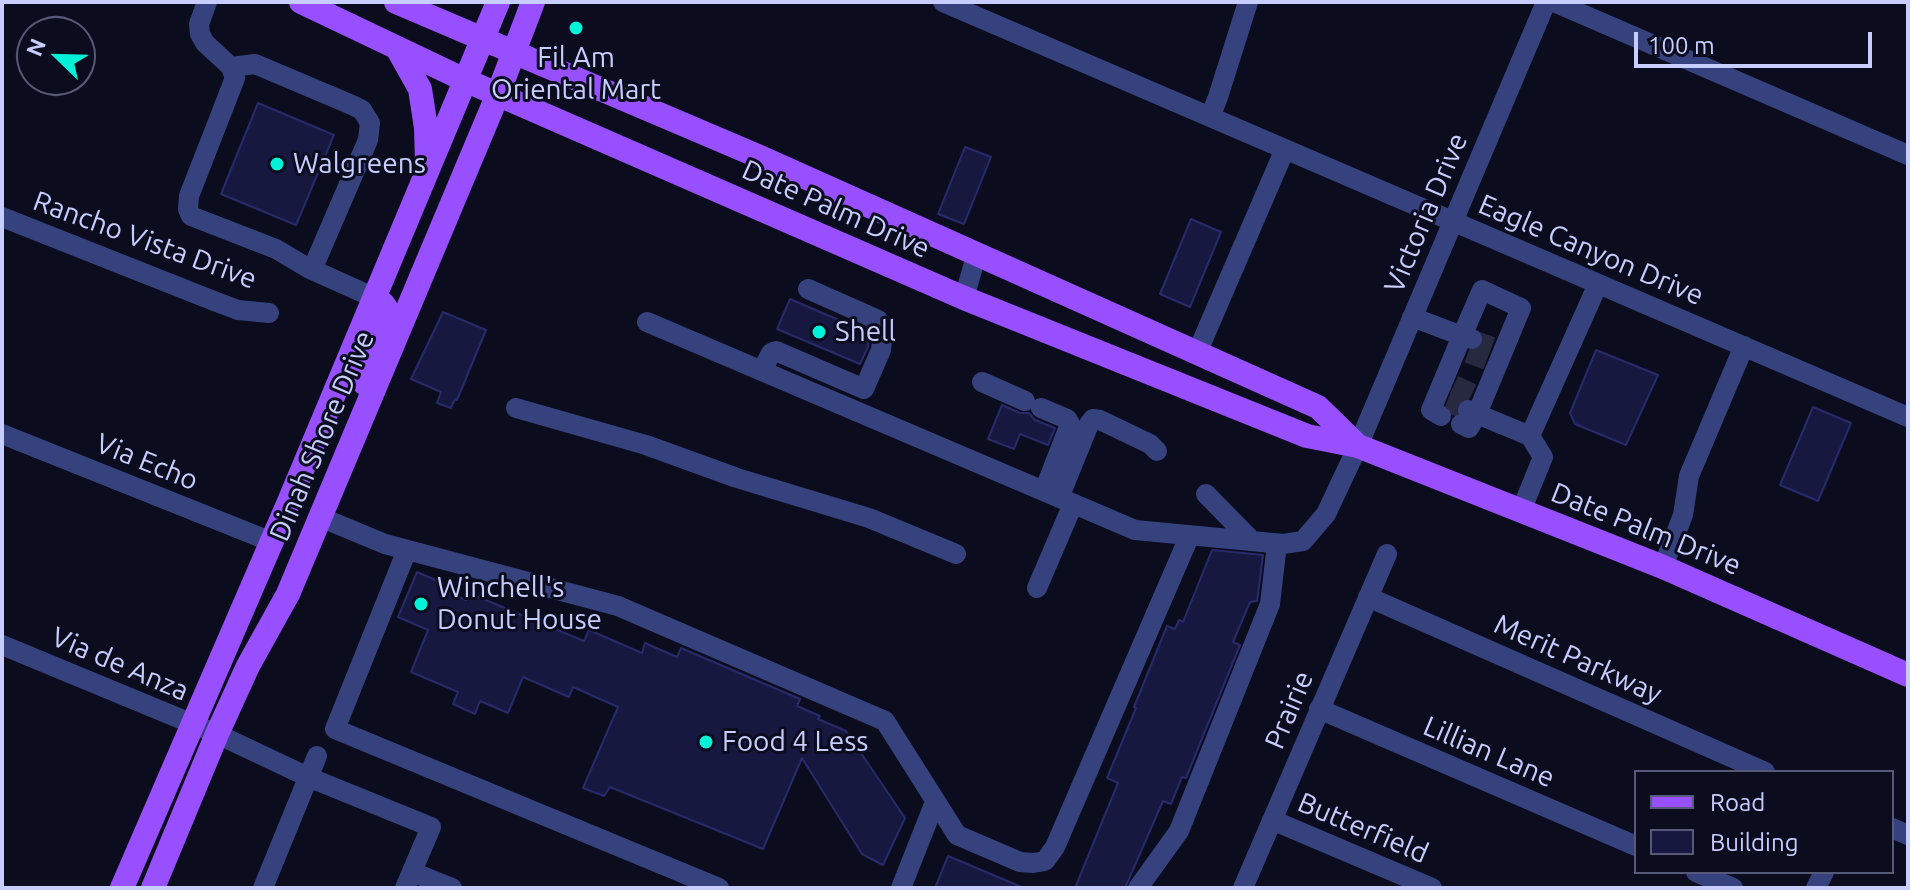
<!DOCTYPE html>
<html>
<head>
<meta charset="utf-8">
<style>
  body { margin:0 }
  #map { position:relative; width:1910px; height:890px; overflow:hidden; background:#0b0c1e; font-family:Ubuntu,sans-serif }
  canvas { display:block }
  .frame { position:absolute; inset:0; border:4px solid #c8cdff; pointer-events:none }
  .legend { position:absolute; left:1634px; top:770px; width:260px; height:104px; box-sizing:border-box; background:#0b0c1e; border:2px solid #575978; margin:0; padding:10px 14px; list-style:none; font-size:24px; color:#c8cdff }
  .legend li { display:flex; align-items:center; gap:16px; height:40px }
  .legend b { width:40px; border:2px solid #575978 }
  .north { position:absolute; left:16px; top:16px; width:80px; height:80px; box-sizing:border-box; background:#0b0c1e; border:2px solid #575978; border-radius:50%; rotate:293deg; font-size:22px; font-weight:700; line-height:32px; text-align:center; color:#c8cdff }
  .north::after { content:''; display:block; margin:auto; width:28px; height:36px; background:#00f3d8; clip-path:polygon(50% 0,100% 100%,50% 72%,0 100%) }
  .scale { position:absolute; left:1634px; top:32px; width:238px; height:36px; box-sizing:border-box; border:4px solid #c8cdff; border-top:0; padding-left:10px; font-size:24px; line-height:28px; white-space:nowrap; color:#c8cdff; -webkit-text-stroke:6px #0b0c1e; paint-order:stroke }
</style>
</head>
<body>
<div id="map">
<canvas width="1910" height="890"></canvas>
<div class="frame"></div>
<ul class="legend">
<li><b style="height:10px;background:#984fff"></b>Road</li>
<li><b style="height:22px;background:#17183f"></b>Building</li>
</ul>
<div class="north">N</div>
<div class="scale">100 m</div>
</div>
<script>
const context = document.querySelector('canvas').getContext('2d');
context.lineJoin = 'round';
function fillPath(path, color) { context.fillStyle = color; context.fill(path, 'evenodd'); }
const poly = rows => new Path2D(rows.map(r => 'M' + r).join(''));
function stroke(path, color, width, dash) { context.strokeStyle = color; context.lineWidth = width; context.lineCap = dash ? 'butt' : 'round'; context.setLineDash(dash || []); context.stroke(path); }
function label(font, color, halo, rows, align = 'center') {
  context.font = font + ' Ubuntu,sans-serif'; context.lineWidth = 6; context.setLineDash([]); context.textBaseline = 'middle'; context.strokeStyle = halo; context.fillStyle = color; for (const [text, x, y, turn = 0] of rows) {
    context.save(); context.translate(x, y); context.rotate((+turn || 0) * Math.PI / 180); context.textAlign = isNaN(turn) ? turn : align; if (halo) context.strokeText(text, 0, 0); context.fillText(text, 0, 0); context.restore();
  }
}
const building = poly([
  [258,103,334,135,296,225,221,194,258,103],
  [965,147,991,157,964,224,938,214,965,147],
  [1191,219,1221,232,1190,307,1160,294,1191,219],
  [790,299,869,333,868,347,860,364,777,329,790,299],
  [443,312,486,330,457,400,455,399,451,408,437,403,441,392,411,379,443,312],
  [1596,350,1658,375,1626,445,1575,424,1570,413,1596,350],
  [1002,405,1020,413,1029,413,1035,420,1055,428,1048,445,1020,434,1014,449,988,439,1002,405],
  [1813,407,1851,423,1818,501,1780,485,1813,407],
  [1212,550,1263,555,1257,601,1250,602,1233,642,1240,645,1186,778,1182,777,1171,804,1163,801,1125,888,1075,888,1118,783,1107,778,1136,708,1134,707,1167,626,1175,629,1179,620,1183,622,1212,550],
  [417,572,447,585,445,591,466,600,469,593,584,641,589,630,642,653,645,643,677,657,681,648,800,699,797,706,820,716,818,719,846,731,905,818,883,865,862,854,802,758,763,849,610,787,604,796,583,788,618,707,573,687,569,697,523,677,508,713,480,701,475,714,453,704,458,692,411,672,428,630,398,617,417,572],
  [948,856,1024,888,935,888,948,856]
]);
fillPath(building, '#17183f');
stroke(building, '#292a6b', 2);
stroke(poly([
  [1473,340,1492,347],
  [1468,353,1487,360],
  [1454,385,1473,394],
  [1447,402,1467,410]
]), '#272940', 20, [20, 10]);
stroke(poly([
  [207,2,199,24,200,34,205,43,231,67,235,78,189,196,188,209,191,216,276,249,308,268,375,298],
  [943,2,1908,417],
  [1554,2,1908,155],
  [231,67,255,64,352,105,362,110,370,123,368,140,312,270],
  [1210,117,1218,97,1248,2],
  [2,217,214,301,238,310,269,313],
  [964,298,977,253],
  [1412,317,1462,336,1482,290,1521,308,1477,414,1530,436],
  [647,322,1135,530,1283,544,1303,541,1326,514,1358,446,1546,2],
  [1197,353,1285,149],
  [762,371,771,353,776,351,864,389,881,350,883,332,878,320,808,289],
  [982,382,1025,401],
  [516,408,646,445,737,478,869,518,956,554],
  [1041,408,1067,419,1070,424,1044,491],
  [1441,416,1431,410,1462,336,1472,339],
  [1461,424,1469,428,1477,414,1468,410],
  [2,434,272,542],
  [1206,494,1251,540],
  [1059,498,1089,424,1093,419,1100,420,1150,444,1157,451],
  [1521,511,1543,457,1530,436,1598,284],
  [320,517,385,544,618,606,885,721,957,835,1020,862,1033,863,1045,861,1055,847,1189,537],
  [407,550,335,729,719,888],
  [1663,567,1683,515,1689,476,1744,346],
  [1037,588,1073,504],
  [1368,597,1765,772],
  [2,645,217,734,308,777,431,827,405,888],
  [1319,709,1636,846],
  [1272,820,1432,888],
  [1892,828,1908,835],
  [412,872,452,888],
  [1696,872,1733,888],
  [263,888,317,756],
  [901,888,935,802],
  [1138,888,1179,831,1270,604,1277,544],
  [1243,888,1387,554],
  [1816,888,1824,872]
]), '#36427e', 20);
stroke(poly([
  [301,2,467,81,964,298,1307,436,1358,446,1663,567,1908,675],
  [396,2,760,157,1318,407,1358,446],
  [397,48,420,89,426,128,427,163],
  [364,383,364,375,384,317,386,308,383,304],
  [122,888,288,504,498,2],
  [153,888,217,734,248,666,288,594,498,94,533,2]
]), '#984fff', 24);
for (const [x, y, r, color] of [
  [576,28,8,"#00f3d8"],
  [277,164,8,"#00f3d8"],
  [819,332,8,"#00f3d8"],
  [421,604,8,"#00f3d8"],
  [706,742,8,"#00f3d8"]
]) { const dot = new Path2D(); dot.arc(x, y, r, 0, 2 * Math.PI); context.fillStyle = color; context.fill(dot); stroke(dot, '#0b0c1e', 3); }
label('28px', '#c8cdff', '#0b0c1e', [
  ["Fil Am",576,58,"center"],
  ["Oriental Mart",576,90,"center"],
  ["Walgreens",293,164],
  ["Shell",835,332],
  ["Winchell's",437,588],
  ["Donut House",437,620],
  ["Food 4 Less",722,742]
], 'left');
label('28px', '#c8cdff', '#0b0c1e', [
  ["Date Palm Drive",836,209,24],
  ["Victoria Drive",1426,213,-67],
  ["Rancho Vista Drive",145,240,20],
  ["Eagle Canyon Drive",1591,250,23],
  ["Dinah Shore Drive",322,436,-67],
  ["Via Echo",147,462,22],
  ["Date Palm Drive",1646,529,22],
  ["Merit Parkway",1578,659,24],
  ["Via de Anza",120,664,23],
  ["Prairie",1289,710,-67],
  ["Lillian Lane",1489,752,23],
  ["Butterfield",1363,828,23]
]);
</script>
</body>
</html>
